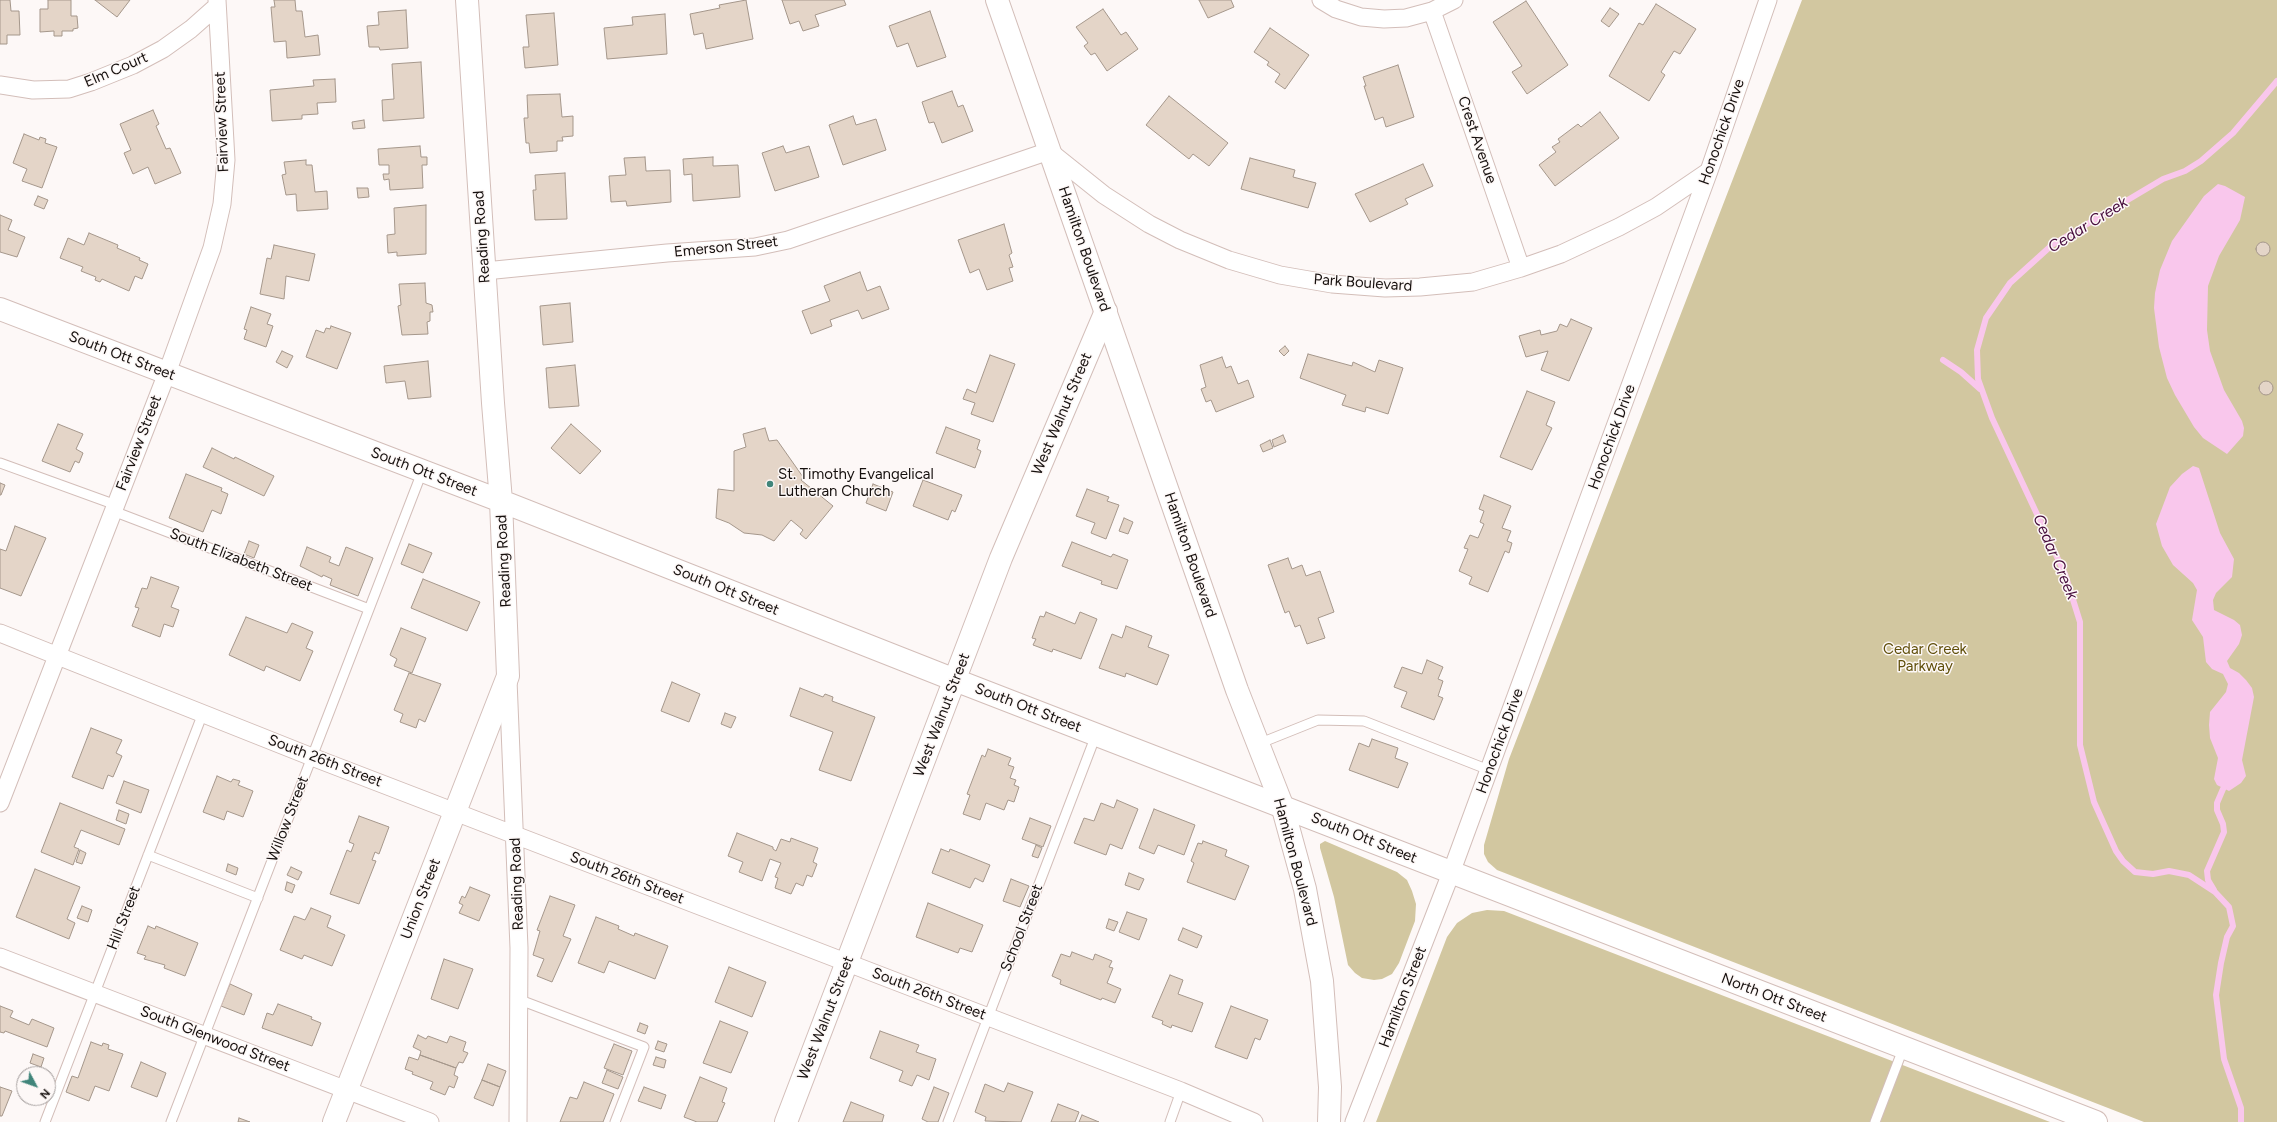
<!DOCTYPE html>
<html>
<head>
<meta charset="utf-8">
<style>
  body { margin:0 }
  #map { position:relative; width:2277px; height:1122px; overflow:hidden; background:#fdf8f7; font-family:Figtree,sans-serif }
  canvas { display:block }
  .north { position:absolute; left:16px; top:1066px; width:40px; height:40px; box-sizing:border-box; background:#fdf8f7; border:1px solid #a19b9a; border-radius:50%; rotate:131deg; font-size:11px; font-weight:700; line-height:16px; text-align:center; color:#16100e }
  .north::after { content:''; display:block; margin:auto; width:14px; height:18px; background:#40857a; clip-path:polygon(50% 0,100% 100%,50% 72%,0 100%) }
</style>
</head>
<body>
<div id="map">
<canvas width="2277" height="1122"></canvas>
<div class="north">N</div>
</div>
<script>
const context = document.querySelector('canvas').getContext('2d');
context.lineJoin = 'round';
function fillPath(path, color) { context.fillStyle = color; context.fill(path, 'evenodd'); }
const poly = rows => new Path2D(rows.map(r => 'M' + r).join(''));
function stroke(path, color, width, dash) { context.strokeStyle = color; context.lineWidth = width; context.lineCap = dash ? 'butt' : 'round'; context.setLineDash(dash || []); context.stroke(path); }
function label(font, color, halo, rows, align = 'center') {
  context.font = font + ' Figtree,sans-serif'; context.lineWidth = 3; context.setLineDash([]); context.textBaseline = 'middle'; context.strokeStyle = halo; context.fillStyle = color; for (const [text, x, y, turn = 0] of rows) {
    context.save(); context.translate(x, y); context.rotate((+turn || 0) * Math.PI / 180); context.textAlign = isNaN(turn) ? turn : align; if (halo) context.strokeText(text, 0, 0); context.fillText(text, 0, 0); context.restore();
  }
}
fillPath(poly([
  [1802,0,2277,0,2277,1122,2144,1122,1497,870,1488,862,1484,854,1484,845,1509,759],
  [1325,841,1397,872,1407,880,1412,891,1416,904,1415,921,1399,963,1392,974,1382,979,1374,980,1362,978,1355,973,1348,965,1334,897,1320,848,1320,844],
  [1487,910,1504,911,2050,1122,1376,1122,1447,937,1457,923,1472,913]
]), '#d2c7a0');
fillPath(poly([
  [2218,184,2225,186,2245,197,2240,220,2219,256,2208,286,2207,330,2210,351,2224,390,2242,421,2244,428,2243,436,2227,454,2203,438,2194,427,2175,395,2167,378,2159,347,2154,308,2155,293,2160,270,2172,241,2204,196],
  [2193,466,2199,468,2220,533,2234,559,2232,577,2216,593,2213,600,2214,610,2234,620,2240,625,2242,635,2239,644,2227,661,2230,668,2239,673,2246,680,2252,688,2254,697,2242,760,2246,776,2241,783,2229,791,2217,785,2214,779,2218,758,2210,738,2209,725,2210,712,2226,692,2228,684,2223,674,2212,669,2206,662,2203,637,2192,620,2197,590,2193,583,2173,565,2162,546,2156,524,2170,487,2182,474]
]), '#f9c7ec');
stroke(poly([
  [1943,360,1961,372,1980,389],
  [2214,890,2208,880,2207,871,2224,832,2223,824,2217,810,2217,803,2223,789],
  [2241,1122,2241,1108,2224,1059,2216,995,2221,963,2227,937,2233,926,2229,907,2215,892,2189,875,2169,871,2153,874,2135,872,2123,861,2116,851,2094,802,2080,745,2080,622,2065,574,1992,418,1978,379,1977,350,1986,318,2010,283,2052,245,2163,179,2185,171,2201,161,2233,133,2277,81]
]), '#f9c7ec', 6);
const building = poly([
  [0,0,10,0,11,11,19,11,20,35,7,35,7,44,0,44,0,0],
  [48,0,71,0,71,16,77,16,78,28,73,29,73,31,62,31,62,36,54,36,54,31,40,32,40,9,48,9,48,0],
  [95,0,130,0,117,17,95,0],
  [274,0,295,0,296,11,302,11,305,37,318,35,320,55,287,58,286,41,274,42,271,7,275,7,274,0],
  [746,0,753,39,706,49,703,33,694,35,690,14,720,8,719,5,746,0],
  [782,0,844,0,846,5,815,15,819,26,803,31,799,21,790,24,782,0],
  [1199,0,1231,0,1234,7,1208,18,1199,0],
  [1526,1,1568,65,1527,94,1512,72,1522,66,1493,22,1526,1],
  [1656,4,1696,29,1680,54,1674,51,1661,72,1665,75,1649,101,1609,76,1639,23,1643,25,1656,4],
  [1610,8,1619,14,1609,27,1601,21,1610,8],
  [1103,9,1121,35,1126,32,1138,49,1107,71,1095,53,1091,55,1084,46,1088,43,1076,27,1103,9],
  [406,10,408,48,380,50,379,47,369,47,367,26,379,25,378,12,406,10],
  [930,11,946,57,917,67,908,43,897,47,889,26,930,11],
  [554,13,558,65,525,68,523,47,529,47,526,15,554,13],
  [665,14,667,54,607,59,604,28,633,25,632,17,665,14],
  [1270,28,1309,55,1285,89,1275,82,1280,74,1267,65,1269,62,1254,52,1270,28],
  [421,62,424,118,383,121,382,100,394,99,392,64,421,62],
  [1398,65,1414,117,1386,127,1383,117,1375,120,1364,86,1366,86,1363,77,1398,65],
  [335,79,336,102,317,103,318,114,302,115,302,119,272,121,270,90,314,86,313,80,335,79],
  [952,91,958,107,963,105,973,131,942,143,934,122,929,123,922,102,952,91],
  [560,94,562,117,573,116,573,136,562,137,563,141,557,141,557,151,530,153,529,143,526,143,524,118,528,118,527,95,560,94],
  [1169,96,1228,143,1209,166,1193,154,1189,159,1146,125,1169,96],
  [153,110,159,124,156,126,166,149,170,148,181,173,155,184,148,167,133,174,124,153,131,150,120,124,153,110],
  [1600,112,1619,138,1555,186,1539,165,1556,152,1552,147,1560,142,1558,139,1578,124,1581,127,1600,112],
  [853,116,856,125,876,119,886,150,843,165,829,125,853,116],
  [364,120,365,128,353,129,352,122,364,120],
  [24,134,39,140,40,137,46,139,45,143,57,147,42,188,22,181,27,169,13,163,24,134],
  [420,146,421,157,427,157,427,165,422,165,423,188,390,190,389,179,384,180,383,174,389,174,389,165,379,165,378,149,420,146],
  [783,146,786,153,809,146,819,177,775,191,762,153,783,146],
  [645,157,646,171,670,170,671,202,627,206,626,201,611,202,609,176,626,175,624,158,645,157],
  [713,157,713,166,738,165,740,197,693,201,692,174,684,175,683,159,713,157],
  [1250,158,1295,170,1293,177,1316,183,1308,208,1241,189,1250,158],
  [306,160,306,165,312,165,315,192,327,191,328,209,297,211,296,194,286,195,282,175,286,174,284,162,306,160],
  [1423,164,1433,186,1405,199,1408,204,1370,222,1355,194,1423,164],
  [565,173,567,219,535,220,533,190,536,190,535,175,565,173],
  [357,188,368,188,369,197,358,198,357,188],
  [38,196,48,200,44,209,34,205,38,196],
  [426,205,426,254,397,256,397,252,388,253,387,235,395,234,394,208,426,205],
  [0,215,12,220,8,230,25,237,17,257,0,252,0,215],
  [1004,224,1012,253,1009,255,1013,267,1009,268,1013,281,987,290,979,269,970,273,958,240,1004,224],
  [89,233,118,245,117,248,140,258,139,260,148,264,142,279,135,276,129,291,102,279,100,282,95,280,96,277,81,271,83,267,60,258,68,238,84,245,89,233],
  '2256 249a7 7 0 1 1 14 0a7 7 0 1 1-14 0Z',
  [274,245,315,254,309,281,286,276,284,299,260,294,267,258,271,259,274,245],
  [860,272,867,291,880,286,889,309,862,319,858,310,830,320,832,326,811,334,802,311,830,301,824,286,860,272],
  [425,283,426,303,432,305,433,312,430,312,430,321,427,322,428,334,402,335,398,306,401,305,399,284,425,283],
  [570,303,573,342,543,345,540,306,570,303],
  [251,307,271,314,267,324,273,326,266,347,244,339,247,330,244,329,251,307],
  [1571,319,1592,328,1569,381,1541,370,1548,351,1526,357,1519,336,1540,330,1541,335,1557,331,1560,324,1567,327,1571,319],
  [331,326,351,333,337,369,306,357,316,330,324,333,326,328,330,329,331,326],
  [1285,346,1289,351,1284,356,1279,351,1285,346],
  [282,351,293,356,287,368,276,362,282,351],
  [1308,354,1352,366,1353,362,1375,372,1379,360,1403,368,1388,414,1366,407,1365,412,1342,405,1346,395,1300,378,1308,354],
  [990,355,1015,364,993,422,971,414,975,403,963,399,967,389,976,393,990,355],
  [1222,357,1226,368,1231,366,1238,384,1248,380,1254,397,1216,412,1211,400,1206,402,1201,389,1206,387,1200,365,1222,357],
  [428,361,431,397,408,399,405,381,386,383,384,366,428,361],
  [575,365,579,406,549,408,546,368,575,365],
  '2259 388a7 7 0 1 1 14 0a7 7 0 1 1-14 0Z',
  [1527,391,1555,402,1546,425,1552,428,1532,470,1500,457,1527,391],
  [58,424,83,434,76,449,83,453,79,463,75,461,70,472,42,461,58,424],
  [571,424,601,451,580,474,551,448,571,424],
  [946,427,980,440,977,449,981,451,975,468,936,453,946,427],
  [765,428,769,441,777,440,803,477,801,480,833,506,806,539,800,534,803,530,791,520,774,541,762,535,744,533,729,523,716,518,718,489,734,491,734,451,746,447,743,434,765,428],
  [1283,435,1286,442,1274,447,1272,440,1283,435],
  [1270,440,1273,448,1263,452,1260,445,1270,440],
  [212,448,234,459,235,457,274,476,264,496,203,467,212,448],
  [186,474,222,488,221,491,228,494,221,514,212,510,203,532,169,518,186,474],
  [923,480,962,495,955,512,952,510,948,520,913,506,923,480],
  [0,483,5,485,1,495,0,495,0,483],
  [873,484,893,492,886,511,866,503,873,484],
  [1087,489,1109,497,1107,501,1119,505,1106,539,1091,533,1095,523,1076,516,1087,489],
  [1484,495,1511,506,1502,528,1511,531,1507,541,1512,543,1509,553,1505,551,1488,592,1469,584,1472,577,1459,571,1468,549,1464,548,1470,535,1478,538,1484,524,1480,522,1484,511,1479,509,1484,495],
  [1124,518,1133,522,1128,534,1119,531,1124,518],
  [15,526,46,538,21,596,0,588,0,549,6,551,15,526],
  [249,541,259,545,254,558,244,554,249,541],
  [1072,542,1111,557,1113,554,1128,560,1117,589,1101,584,1102,581,1062,566,1072,542],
  [409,544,432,553,423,573,401,564,409,544],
  [307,547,331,557,329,562,339,566,346,547,373,558,358,596,330,585,332,579,323,575,322,577,300,566,307,547],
  [1288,558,1292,569,1302,565,1306,576,1320,571,1334,612,1318,618,1325,638,1307,644,1300,625,1295,627,1289,611,1285,613,1268,565,1288,558],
  [151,577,179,587,171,607,179,610,173,627,164,624,160,637,132,626,139,608,135,607,142,588,147,589,151,577],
  [423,579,480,602,467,631,411,608,423,579],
  [1046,612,1075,624,1080,612,1097,619,1081,659,1053,649,1052,652,1033,645,1036,639,1032,638,1040,616,1044,617,1046,612],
  [246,617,287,633,292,623,313,632,306,648,313,651,300,681,266,666,264,671,229,655,246,617],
  [1126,626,1152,636,1148,647,1169,655,1157,685,1126,673,1125,677,1099,668,1112,634,1122,638,1126,626],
  [401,628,426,638,412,673,394,666,397,659,390,655,401,628],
  [1427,660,1443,667,1438,679,1443,681,1438,696,1443,698,1434,720,1401,707,1407,692,1394,687,1402,667,1422,674,1427,660],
  [409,673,441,684,425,722,419,719,416,728,400,722,403,714,394,710,409,673],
  [672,682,700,694,689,722,661,711,672,682],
  [800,688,823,697,825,694,833,697,832,701,875,717,851,781,819,770,833,732,790,716,800,688],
  [725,713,736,717,731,728,721,724,725,713],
  [91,728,122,740,116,753,122,756,113,777,108,775,103,789,72,777,91,728],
  [1372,739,1398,748,1395,758,1408,763,1398,788,1349,770,1359,743,1369,747,1372,739],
  [988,749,1011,758,1008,765,1014,767,1010,778,1016,780,1014,785,1019,787,1014,802,1008,800,1004,810,986,803,980,820,963,814,970,795,967,794,982,755,985,757,988,749],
  [217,776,231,782,233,779,240,781,238,785,253,791,243,817,227,811,224,820,203,812,217,776],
  [124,781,149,790,141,813,116,803,124,781],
  [1117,800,1138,809,1122,849,1110,844,1106,855,1074,843,1084,818,1094,821,1101,803,1114,808,1117,800],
  [60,803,125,829,119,845,81,830,74,847,79,849,73,865,41,852,60,803],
  [1154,809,1195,825,1184,855,1158,845,1154,854,1139,848,1154,809],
  [119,810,129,814,126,824,116,820,119,810],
  [359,816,389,827,379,854,375,852,372,860,376,861,359,904,330,894,347,850,351,852,354,844,349,842,359,816],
  [1030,818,1051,826,1043,847,1022,839,1030,818],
  [737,833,773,847,773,849,776,851,781,839,790,842,791,838,818,848,813,862,817,864,812,877,807,875,803,886,796,883,791,894,775,888,778,878,775,877,781,863,770,859,762,881,739,872,743,862,728,856,737,833],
  [1203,841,1227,850,1225,856,1249,866,1235,900,1187,882,1194,863,1191,861,1198,843,1202,844,1203,841],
  [1036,845,1042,848,1038,858,1032,856,1036,845],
  [941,849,949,852,950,849,990,865,983,882,975,878,970,888,932,873,941,849],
  [80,850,86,853,82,864,76,862,80,850],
  [228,864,238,868,236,875,226,871,228,864],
  [291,867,302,872,298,880,287,875,291,867],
  [35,869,80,887,67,919,75,923,69,939,16,917,35,869],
  [1129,873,1144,879,1139,890,1125,885,1129,873],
  [1011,879,1029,886,1020,907,1003,901,1011,879],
  [287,882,295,885,292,893,285,890,287,882],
  [470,887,490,895,479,921,459,913,463,905,459,903,462,896,465,898,470,887],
  [550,896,575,905,563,936,571,939,552,982,537,976,544,959,533,955,540,931,537,930,550,896],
  [928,903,983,925,972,952,960,948,958,953,916,937,928,903],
  [82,906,92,910,88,922,77,918,82,906],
  [311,908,331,916,327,927,345,935,332,966,304,955,302,959,280,950,294,916,305,920,311,908],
  [1127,912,1147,919,1139,940,1119,932,1127,912],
  [596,917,619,926,618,929,634,936,635,933,668,946,655,979,609,961,604,973,578,963,596,917],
  [1109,919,1118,922,1114,931,1106,928,1109,919],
  [148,926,155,929,156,926,198,943,185,976,164,968,165,965,144,959,146,956,137,953,148,926],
  [1183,928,1202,936,1197,948,1178,940,1183,928],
  [1072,952,1093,960,1095,954,1112,961,1109,967,1113,968,1107,983,1121,989,1115,1003,1102,998,1101,1000,1060,984,1061,980,1052,976,1061,954,1070,957,1072,952],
  [444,959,473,969,458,1009,431,999,444,959],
  [729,967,766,982,752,1017,715,1002,729,967],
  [1170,975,1183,980,1178,994,1203,1003,1192,1032,1172,1025,1171,1028,1162,1024,1163,1021,1152,1017,1170,975],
  [230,984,252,994,244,1015,221,1006,230,984],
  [278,1004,312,1017,311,1019,321,1023,312,1046,262,1028,267,1013,273,1015,278,1004],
  [0,1006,13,1011,10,1017,29,1025,32,1019,54,1028,47,1047,5,1031,4,1033,0,1032,0,1006],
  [1231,1006,1268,1020,1260,1040,1255,1038,1247,1059,1215,1047,1231,1006],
  [720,1021,748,1032,731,1073,703,1063,720,1021],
  [640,1023,648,1026,645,1034,637,1031,640,1023],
  [880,1031,919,1045,916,1052,936,1059,929,1080,917,1075,912,1086,899,1081,903,1071,870,1058,880,1031],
  [418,1035,426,1039,428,1036,447,1043,450,1036,466,1042,463,1051,468,1053,463,1063,459,1062,456,1068,420,1055,421,1051,413,1047,418,1035],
  [658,1041,667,1044,664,1052,655,1049,658,1041],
  [91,1042,102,1046,103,1043,109,1045,108,1049,123,1054,109,1091,95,1086,89,1101,66,1092,72,1076,78,1078,91,1042],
  [614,1044,632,1051,623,1075,604,1068,614,1044],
  [33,1054,44,1058,41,1067,30,1063,33,1054],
  [420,1055,456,1068,454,1075,458,1077,454,1088,449,1086,445,1095,430,1089,433,1082,412,1074,413,1072,405,1069,409,1057,418,1060,420,1055],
  [656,1057,666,1060,664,1068,653,1065,656,1057],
  [141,1062,166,1073,157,1097,131,1087,141,1062],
  [488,1064,506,1071,500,1087,482,1080,488,1064],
  [607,1070,623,1077,618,1089,602,1083,607,1070],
  [700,1077,727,1088,722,1102,725,1103,717,1122,697,1122,684,1117,700,1077],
  [482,1080,500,1087,493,1106,474,1098,482,1080],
  [584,1082,614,1094,603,1122,560,1122,570,1097,577,1099,584,1082],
  [1008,1083,1033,1092,1021,1122,985,1121,986,1117,975,1112,985,1084,1004,1092,1008,1083],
  [0,1087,12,1091,2,1116,0,1116,0,1087],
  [644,1087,666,1095,661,1109,638,1101,644,1087],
  [934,1087,949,1093,938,1122,928,1122,922,1119,934,1087],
  [851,1102,884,1115,882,1122,843,1122,851,1102],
  [1058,1104,1079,1112,1075,1122,1051,1122,1058,1104],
  [1082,1115,1099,1122,1079,1122,1082,1115],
  [239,1118,250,1122,238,1122,239,1118]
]);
fillPath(building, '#e4d5c8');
stroke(building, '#a5978b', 1);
const service = poly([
  [0,463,116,505],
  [113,511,369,609],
  [1258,744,1318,720,1364,721,1489,770],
  [148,855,258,898],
  [520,1000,644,1047,615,1122],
  [45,1122,203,713],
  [171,1122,422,472],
  [948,1122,1096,735],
  [1170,1122,1181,1091],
  [1875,1122,1903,1049]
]);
const minor = poly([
  [1321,0,1336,9,1361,17,1384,19,1406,18,1432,11,1454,0],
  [1432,11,1521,268],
  [0,85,33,90,69,89,91,82,133,65,163,49,191,29,217,6],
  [485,271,667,253,755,247,788,240,1049,151,1104,195,1149,224,1180,240,1229,260,1280,275,1332,284,1385,288,1420,287,1473,282,1521,268,1561,254,1619,227,1656,207,1709,171],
  [0,633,312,757,1181,1091,1254,1122],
  [508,680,519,948,518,1122],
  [0,803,167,373,212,248,222,204,226,160,217,0],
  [0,957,430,1122],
  [1354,1122,1451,873,1709,171,1768,0]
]);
const tertiary = poly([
  [0,309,501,501,955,680,2096,1122],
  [334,1122,508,676,501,501,493,403,467,0],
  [786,1122,1001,558,1106,311]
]);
const primary = poly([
  [997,0,1237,690,1282,805,1305,889,1322,981,1330,1087,1329,1122]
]);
stroke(service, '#d3beb9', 11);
stroke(minor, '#d3beb9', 19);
stroke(tertiary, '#d3beb9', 24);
stroke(primary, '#d3beb9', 24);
stroke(service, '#fff', 9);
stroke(minor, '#fff', 17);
stroke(tertiary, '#fff', 22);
stroke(primary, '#fff', 22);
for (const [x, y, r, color] of [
  [770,484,4,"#40857a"]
]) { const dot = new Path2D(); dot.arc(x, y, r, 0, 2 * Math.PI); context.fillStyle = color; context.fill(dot); stroke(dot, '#fdf8f7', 1.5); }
label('15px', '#16100e', '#fdf8f7', [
  ["Elm Court",116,70,-23],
  ["Fairview Street",222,122,-92],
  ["Honochick Drive",1722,132,-71],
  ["Crest Avenue",1477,140,71],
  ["Reading Road",482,237,-94],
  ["Emerson Street",726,247,-6],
  ["Hamilton Boulevard",1084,249,71],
  ["Park Boulevard",1363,283,4],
  ["South Ott Street",122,356,21],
  ["West Walnut Street",1062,414,-67],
  ["Honochick Drive",1612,437,-70],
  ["Fairview Street",139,443,-69],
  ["South Ott Street",424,472,21],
  ["Hamilton Boulevard",1190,555,71],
  ["South Elizabeth Street",241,560,21],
  ["Reading Road",504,561,-93],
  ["South Ott Street",726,590,22],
  ["South Ott Street",1028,708,21],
  ["West Walnut Street",942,715,-69],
  ["Honochick Drive",1500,741,-70],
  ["South 26th Street",325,761,21],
  ["Willow Street",288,819,-69],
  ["South Ott Street",1364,838,22],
  ["Hamilton Boulevard",1295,862,75],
  ["South 26th Street",627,878,21],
  ["Reading Road",517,884,-92],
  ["Union Street",421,899,-69],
  ["Hill Street",124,918,-69],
  ["School Street",1022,928,-69],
  ["South 26th Street",929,994,21],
  ["Hamilton Street",1403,997,-69],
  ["North Ott Street",1774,998,21],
  ["West Walnut Street",826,1018,-69],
  ["South Glenwood Street",215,1039,21]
]);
label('15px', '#16100e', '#fdf8f7', [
  ["St. Timothy Evangelical",778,475],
  ["Lutheran Church",778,492]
], 'left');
label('15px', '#604f0a', '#fdf8f7', [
  ["Cedar Creek",1925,650],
  ["Parkway",1925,667]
]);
label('italic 16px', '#470d3d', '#fdf8f7', [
  ["Cedar Creek",2088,225,-32],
  ["Cedar Creek",2055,557,67]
]);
</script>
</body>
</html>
